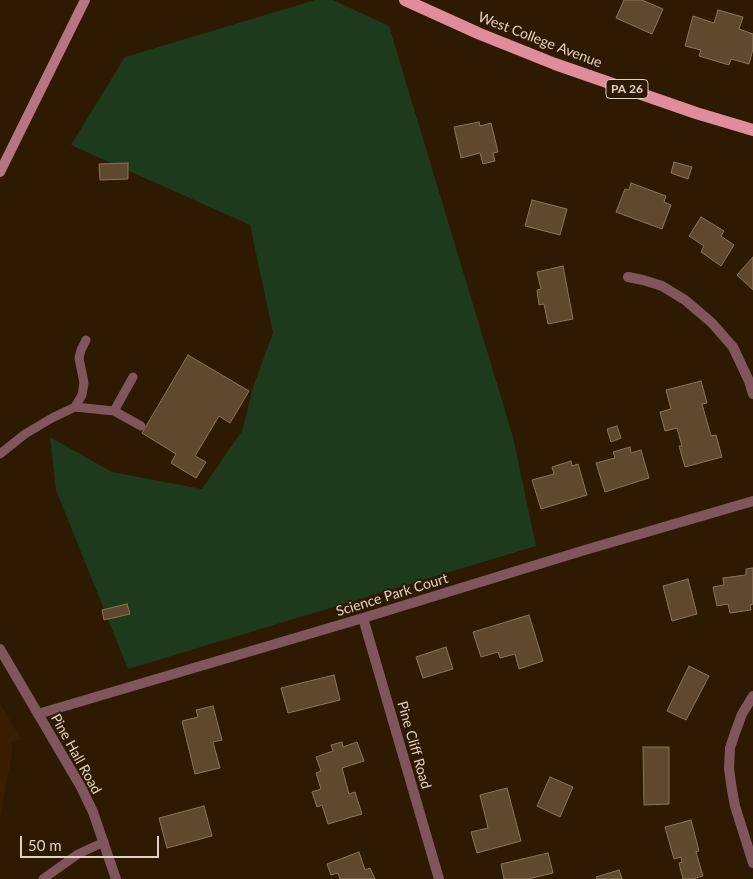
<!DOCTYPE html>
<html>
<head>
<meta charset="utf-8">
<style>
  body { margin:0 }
  #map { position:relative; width:753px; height:879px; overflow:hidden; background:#2e1902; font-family:Lato,sans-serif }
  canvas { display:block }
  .scale { position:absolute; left:20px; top:836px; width:139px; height:22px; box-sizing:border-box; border:2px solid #e0d2c4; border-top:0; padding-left:6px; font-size:15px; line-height:18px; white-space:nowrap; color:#e0d2c4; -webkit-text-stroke:4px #2e1902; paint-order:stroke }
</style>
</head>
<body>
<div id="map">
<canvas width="753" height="879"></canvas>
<div class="scale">50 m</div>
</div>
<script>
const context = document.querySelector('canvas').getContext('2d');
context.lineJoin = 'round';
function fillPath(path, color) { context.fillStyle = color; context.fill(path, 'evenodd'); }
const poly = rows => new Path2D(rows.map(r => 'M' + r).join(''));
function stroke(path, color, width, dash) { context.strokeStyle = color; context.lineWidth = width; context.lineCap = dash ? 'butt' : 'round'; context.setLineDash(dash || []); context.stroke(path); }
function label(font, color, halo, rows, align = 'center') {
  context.font = font + ' Lato,sans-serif'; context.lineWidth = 4; context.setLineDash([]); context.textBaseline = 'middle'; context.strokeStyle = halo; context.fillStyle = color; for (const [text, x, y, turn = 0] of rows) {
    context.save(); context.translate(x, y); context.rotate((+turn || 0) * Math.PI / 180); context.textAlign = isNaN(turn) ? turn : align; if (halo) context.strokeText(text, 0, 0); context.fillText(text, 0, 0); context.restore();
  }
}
fillPath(poly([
  [0,703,21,739,10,742,13,748,0,818]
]), '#391f00');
fillPath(poly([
  [315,0,333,0,389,26,513,437,536,546,128,669,56,490,50,437,112,472,202,489,242,431,253,387,273,333,250,225,71,145,125,57]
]), '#1e3a1d');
const building = poly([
  [624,0,642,0,663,9,652,34,616,18,624,0],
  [718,10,743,17,739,29,753,34,753,49,749,64,731,59,729,65,699,56,701,50,685,46,693,16,714,23,718,10],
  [479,122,480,126,491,123,498,152,493,153,495,161,483,164,480,153,461,158,454,127,479,122],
  [674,162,692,167,688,179,671,173,674,162],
  [128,163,128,179,100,180,99,164,128,163],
  [631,183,666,196,664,202,671,205,662,229,616,212,625,189,629,190,631,183],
  [532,200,567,209,560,235,525,226,532,200],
  [701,217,724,231,721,236,734,245,721,266,701,252,704,246,689,236,701,217],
  [753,257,753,290,737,275,753,257],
  [563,266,573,319,548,324,544,304,539,305,537,290,541,289,537,272,563,266],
  [188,355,249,391,230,423,219,416,195,456,206,462,196,478,171,463,176,454,142,433,188,355],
  [701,381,707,403,702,404,711,436,716,435,722,457,685,467,679,446,682,446,677,428,665,431,660,412,671,409,666,390,701,381],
  [617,426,621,438,611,442,607,429,617,426],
  [630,447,631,453,641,450,649,478,605,492,596,463,615,458,613,452,630,447],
  [571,461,572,466,578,464,587,495,541,509,532,480,554,474,552,467,571,461],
  [753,568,753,604,750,605,751,610,730,613,728,604,717,606,713,587,724,585,723,578,746,575,746,569,753,568],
  [688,579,697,614,672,621,663,586,688,579],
  [127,604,130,614,104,620,102,610,127,604],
  [529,615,543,661,519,669,515,654,500,658,498,652,481,657,473,632,529,615],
  [446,647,453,669,423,678,416,657,446,647],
  [689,666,709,676,686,720,667,711,689,666],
  [334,675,340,700,288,713,281,688,334,675],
  [213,706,222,740,213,742,220,768,195,774,182,721,198,717,196,710,213,706],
  [342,742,343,747,357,742,364,761,342,768,349,794,355,792,362,814,328,824,322,805,317,807,312,792,321,789,316,773,321,771,316,757,333,751,331,745,342,742],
  [643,747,669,747,669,804,644,805,643,747],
  [550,777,573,787,560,817,537,806,550,777],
  [507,788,521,841,477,853,471,832,488,828,480,795,507,788],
  [204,806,212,836,167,848,159,818,204,806],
  [691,820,699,851,696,852,703,876,692,879,683,879,679,863,682,862,681,857,674,859,665,827,691,820],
  [359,852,365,870,370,868,375,879,340,879,338,873,331,875,327,864,359,852],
  [548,853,553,873,532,878,532,879,504,879,501,864,548,853],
  [619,870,622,879,597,879,596,877,619,870]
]);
fillPath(building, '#60482f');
stroke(building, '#8e745a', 1);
stroke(poly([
  [75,407,114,411,133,377],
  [114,411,141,426],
  [0,454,25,434,52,418,75,407,82,395,84,383,79,358,81,350,86,340],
  [43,879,78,854,104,842]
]), '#7f565c', 9);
stroke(poly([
  [628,277,643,280,662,286,685,300,712,323,733,347,749,381,753,394],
  [363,618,439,879],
  [753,696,742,714,735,733,730,748,729,769,732,790,735,806,753,863],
  [38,714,363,618,585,550,753,501]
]), '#7f565c', 10);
stroke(poly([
  [0,649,81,787,93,812,116,879]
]), '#7f565c', 10);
stroke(poly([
  [0,172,85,0]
]), '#b7757f', 10);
stroke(poly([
  [405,0,480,34,555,64,696,113,753,130]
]), '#e18c9a', 12);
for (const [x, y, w] of [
  [627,89,42]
]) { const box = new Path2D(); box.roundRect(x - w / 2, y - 9.5, w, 19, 4); context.fillStyle = '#2e1902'; context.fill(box); stroke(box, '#e0d2c4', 1); }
label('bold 12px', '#e0d2c4', null, [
  ["PA 26",627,89]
]);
label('14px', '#e0d2c4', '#2e1902', [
  ["West College Avenue",540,40,21],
  ["Science Park Court",392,595,-17],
  ["Pine Cliff Road",414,745,74],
  ["Pine Hall Road",76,754,61]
]);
</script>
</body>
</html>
